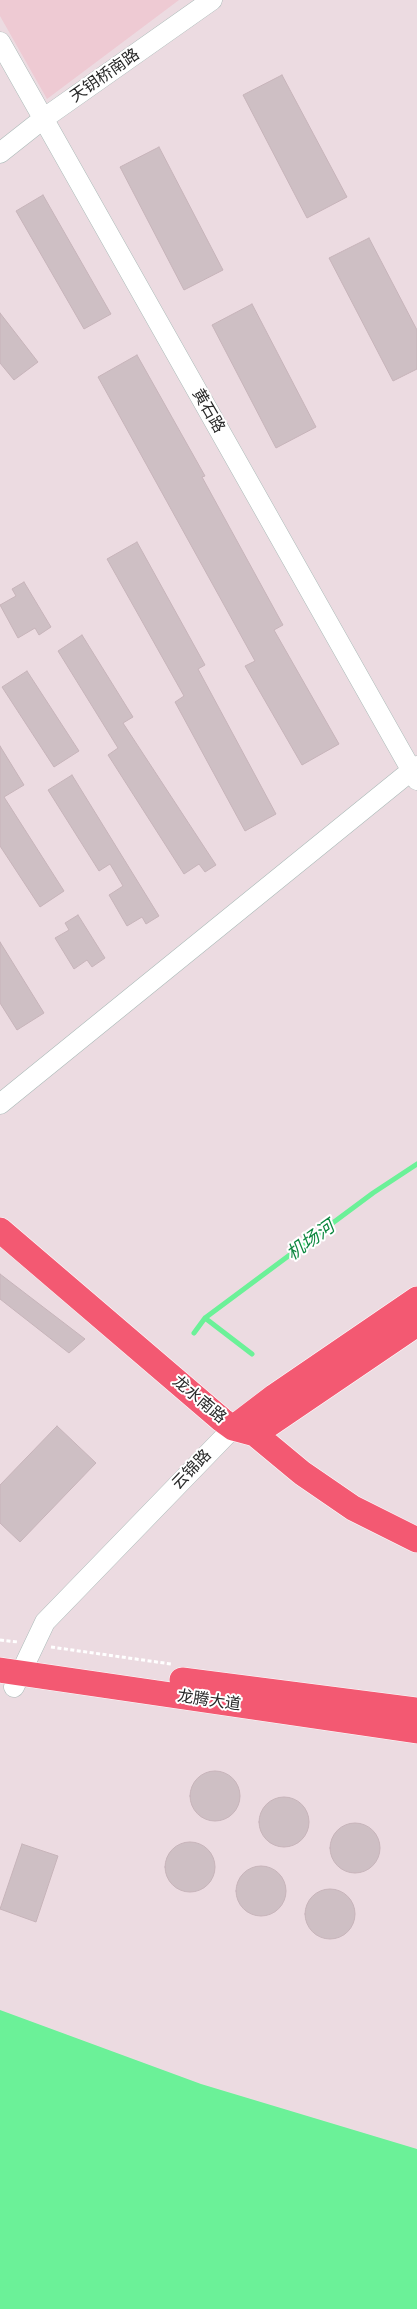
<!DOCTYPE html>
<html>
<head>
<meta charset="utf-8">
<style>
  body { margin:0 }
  canvas { display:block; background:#ecdbe1 }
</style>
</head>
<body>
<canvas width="417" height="2309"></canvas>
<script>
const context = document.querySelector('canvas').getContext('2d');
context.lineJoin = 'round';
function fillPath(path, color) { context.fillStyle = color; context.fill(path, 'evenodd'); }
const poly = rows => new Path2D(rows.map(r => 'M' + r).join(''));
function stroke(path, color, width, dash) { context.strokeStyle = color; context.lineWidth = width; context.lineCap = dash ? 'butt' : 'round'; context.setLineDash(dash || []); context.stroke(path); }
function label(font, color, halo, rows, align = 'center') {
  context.font = font + ' "Space Grotesk","Noto Sans SC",sans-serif'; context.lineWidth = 4; context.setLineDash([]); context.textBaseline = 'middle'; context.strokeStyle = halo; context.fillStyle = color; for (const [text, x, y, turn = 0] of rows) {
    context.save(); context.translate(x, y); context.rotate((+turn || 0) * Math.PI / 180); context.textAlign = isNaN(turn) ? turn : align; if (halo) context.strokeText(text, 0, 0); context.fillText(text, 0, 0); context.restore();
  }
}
fillPath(poly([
  [0,0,179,0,47,99,0,16]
]), '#eecad3');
fillPath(poly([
  [0,2010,201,2084,417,2149,417,2309,0,2309]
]), '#6bf198');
stroke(poly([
  [205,1318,252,1354],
  [194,1333,205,1318,373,1193,417,1164]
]), '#6bf198', 5);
const building = poly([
  [282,75,347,197,307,218,243,95,282,75],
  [159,147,223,270,184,290,120,167,159,147],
  [43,195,111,314,84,329,16,211,43,195],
  [369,238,417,330,417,369,393,381,329,258,369,238],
  [252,304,316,427,276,448,212,325,252,304],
  [0,313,38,362,14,380,0,363,0,313],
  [137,355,205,476,202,477,283,625,274,630,339,744,302,765,245,666,255,661,98,377,137,355],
  [137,542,205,665,198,669,276,814,245,831,175,702,184,696,107,559,137,542],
  [24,582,51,627,39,635,35,628,18,638,0,605,16,596,12,589,24,582],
  [82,635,133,717,123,723,216,865,205,872,199,864,184,874,108,755,118,748,58,651,82,635],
  [27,671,79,751,54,767,2,687,27,671],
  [0,746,24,785,4,797,64,891,40,907,0,846,0,746],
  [72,775,159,916,146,924,142,917,127,926,109,895,123,886,110,864,99,871,48,790,72,775],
  [78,915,105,958,92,967,87,960,74,969,55,938,69,930,65,923,78,915],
  [0,942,44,1013,17,1030,0,1003,0,942],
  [0,1274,85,1339,69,1353,0,1299,0,1274],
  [57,1426,96,1463,20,1542,0,1523,0,1485,57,1426],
  '190 1796a25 25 0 1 1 50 0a25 25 0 1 1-50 0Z',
  '259 1822a25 25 0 1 1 50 0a25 25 0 1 1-50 0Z',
  '330 1848a25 25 0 1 1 50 0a25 25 0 1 1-50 0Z',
  '165 1867a25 25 0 1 1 50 0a25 25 0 1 1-50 0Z',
  [22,1844,58,1856,36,1922,0,1909,22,1844],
  '236 1891a25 25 0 1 1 50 0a25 25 0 1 1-50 0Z',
  '305 1914a25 25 0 1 1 50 0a25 25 0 1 1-50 0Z'
]);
fillPath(building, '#cebfc4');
stroke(building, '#c7b4ba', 1);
const minor = poly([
  [0,42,417,780],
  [0,153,43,119,212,0],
  [0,1104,417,766],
  [14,1687,45,1622,233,1428]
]);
const major = poly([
  [0,1230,222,1420,233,1428,255,1434,302,1473,353,1508,417,1540],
  [233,1428,275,1396,417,1299],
  [255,1434,417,1324],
  [0,1670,417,1731],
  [182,1680,417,1710]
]);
stroke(minor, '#abbab8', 21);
stroke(major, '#fff', 26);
stroke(poly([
  [0,1640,18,1642],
  [51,1647,171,1664]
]), '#fff', 3, [4, 2.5]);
stroke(minor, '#fff', 20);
stroke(major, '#f35972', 25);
label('16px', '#292929', '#fff', [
  ["天钥桥南路",105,76,-35],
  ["黄石路",208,411,60],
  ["龙水南路",199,1400,40],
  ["云锦路",192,1470,-46],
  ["龙腾大道",209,1701,8]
]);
label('italic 18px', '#0c873f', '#fff', [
  ["机场河",311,1241,-36]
]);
</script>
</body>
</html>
